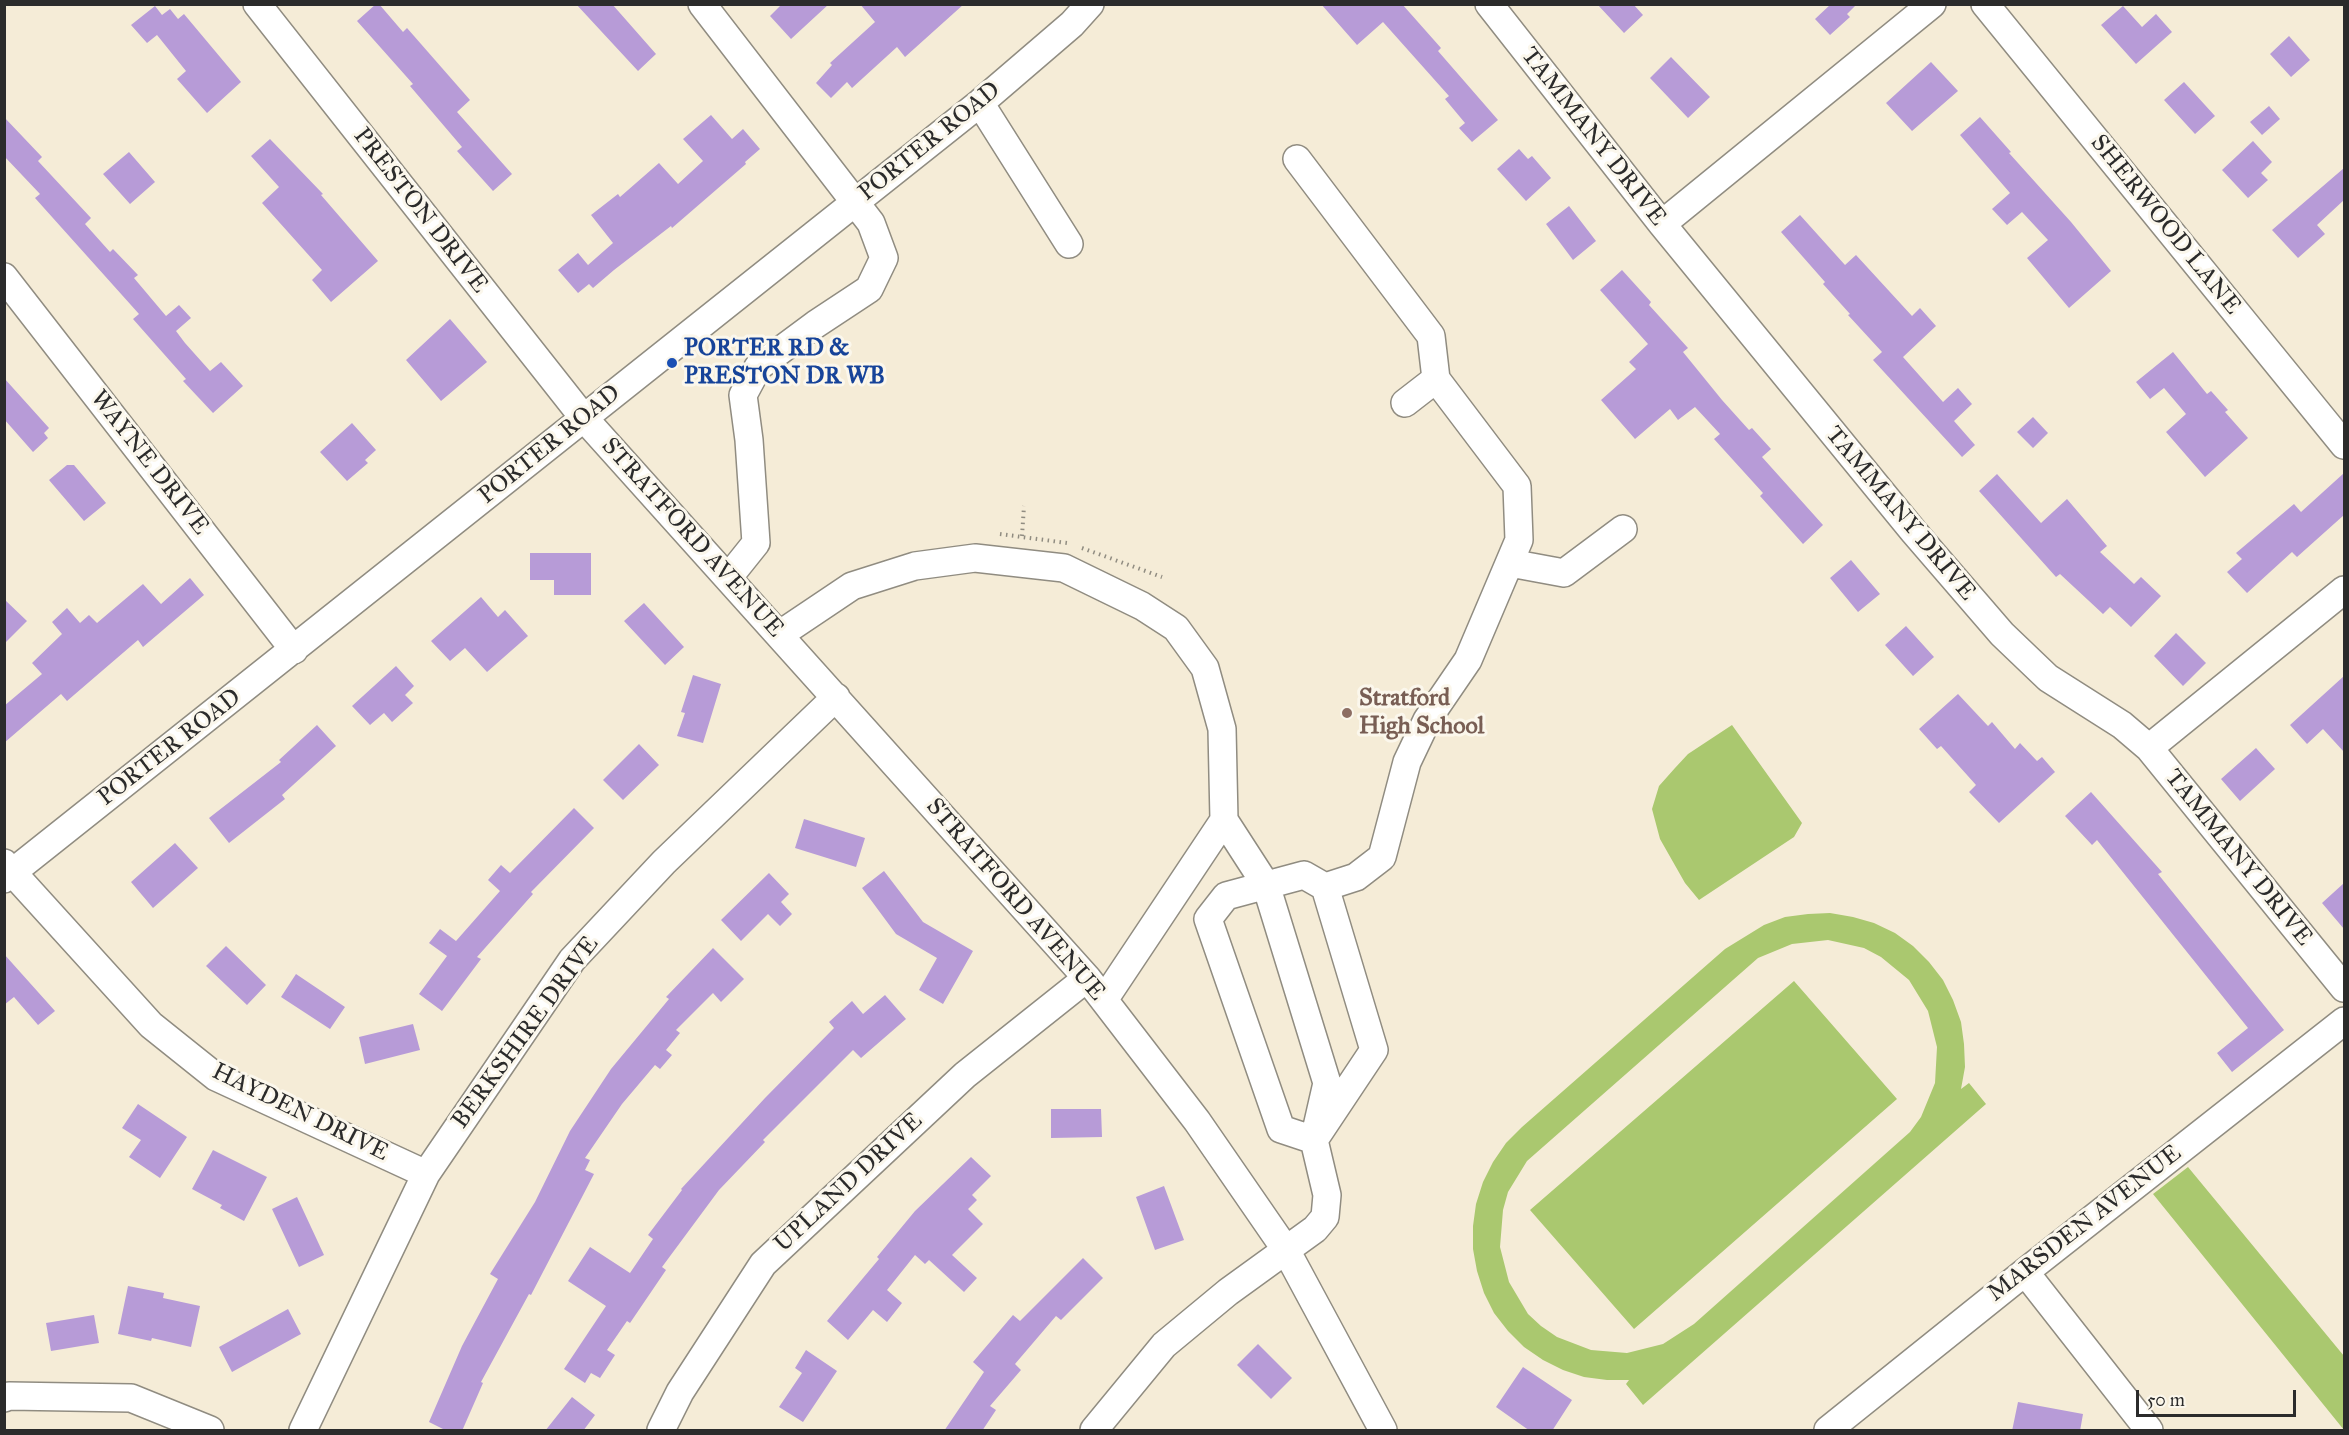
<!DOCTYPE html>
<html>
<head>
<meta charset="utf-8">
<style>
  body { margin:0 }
  #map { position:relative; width:2349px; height:1435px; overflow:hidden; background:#f5ecd7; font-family:"IM FELL Great Primer",serif }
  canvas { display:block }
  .frame { position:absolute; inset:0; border:6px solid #2b2b2b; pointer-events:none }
  .scale { position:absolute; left:2136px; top:1390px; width:160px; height:27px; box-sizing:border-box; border:3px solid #2b2b2b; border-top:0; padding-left:8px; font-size:18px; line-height:21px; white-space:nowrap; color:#2b2b2b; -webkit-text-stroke:4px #fbf7ec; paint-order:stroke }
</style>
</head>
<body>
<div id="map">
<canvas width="2349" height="1435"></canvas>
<div class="frame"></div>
<div class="scale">50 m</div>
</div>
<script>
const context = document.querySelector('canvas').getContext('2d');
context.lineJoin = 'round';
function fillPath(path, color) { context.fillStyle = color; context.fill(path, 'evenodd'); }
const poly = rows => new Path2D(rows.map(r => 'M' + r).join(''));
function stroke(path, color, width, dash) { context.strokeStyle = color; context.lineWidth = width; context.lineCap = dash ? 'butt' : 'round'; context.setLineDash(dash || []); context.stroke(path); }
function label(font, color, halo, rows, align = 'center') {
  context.font = font + ' "IM FELL Great Primer",serif'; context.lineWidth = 6; context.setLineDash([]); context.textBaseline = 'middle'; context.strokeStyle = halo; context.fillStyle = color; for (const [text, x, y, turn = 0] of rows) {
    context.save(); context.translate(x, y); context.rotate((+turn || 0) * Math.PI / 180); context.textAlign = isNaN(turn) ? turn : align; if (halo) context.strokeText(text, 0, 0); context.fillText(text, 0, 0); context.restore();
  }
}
fillPath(poly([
  [1732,725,1802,823,1794,837,1699,900,1685,883,1660,839,1652,809,1659,786,1675,768,1688,754],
  [1830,913,1853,917,1874,923,1895,933,1913,946,1929,962,1943,980,1953,1000,1961,1022,1964,1044,1965,1067,1961,1089,1969,1083,1986,1104,1643,1405,1626,1384,1629,1380,1607,1380,1584,1377,1563,1370,1543,1360,1524,1347,1508,1331,1494,1313,1484,1293,1477,1271,1473,1249,1473,1226,1476,1204,1483,1182,1493,1162,1506,1143,1522,1127,1725,949,1764,925,1785,917,1808,914],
  [1828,940,1864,948,1881,957,1909,980,1928,1011,1937,1047,1935,1083,1921,1117,1910,1132,1694,1324,1663,1344,1627,1353,1591,1350,1557,1337,1541,1326,1528,1314,1509,1282,1500,1247,1503,1210,1508,1192,1527,1161,1758,958,1792,944],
  [1794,981,1897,1099,1634,1329,1530,1210],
  [2188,1167,2344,1356,2344,1430,2153,1194]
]), '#aac86f');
fillPath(poly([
  [376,4,379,4,403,32,407,28,470,100,457,112,512,174,493,191,457,151,462,147,410,86,413,84,357,21],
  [576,4,612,4,656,54,638,71],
  [782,4,829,4,791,39,770,16],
  [860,4,964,4,905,57,897,47,852,88,847,82,831,98,816,83,832,65,830,63,875,22],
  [1321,4,1402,4,1441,48,1438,51,1498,120,1472,142,1459,128,1465,123,1445,99,1449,96,1383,22,1357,45],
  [1597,4,1633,4,1643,15,1624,33],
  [1831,4,1857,4,1847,14,1850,17,1830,35,1815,19],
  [155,6,162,15,170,9,178,19,184,14,241,82,207,113,177,79,186,71,157,35,147,43,131,25],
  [2123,6,2142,27,2156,14,2172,32,2136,64,2101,25],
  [2289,36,2310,60,2291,77,2270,54],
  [1671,57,1710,97,1688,118,1650,78],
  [1931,62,1958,91,1912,131,1886,103],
  [2184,82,2215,116,2195,134,2164,100],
  [2269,106,2280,119,2262,135,2250,122],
  [711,115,732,139,743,129,760,149,745,162,746,164,672,228,671,226,614,270,593,288,589,284,578,293,558,270,578,253,588,265,613,243,591,215,618,194,620,197,659,163,678,184,703,161,683,139],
  [4,117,42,157,38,161,91,218,85,224,110,252,113,249,138,275,134,278,166,316,179,305,191,318,176,331,185,343,210,371,221,362,243,386,213,413,183,381,186,379,133,319,139,314,35,198,40,194,4,156],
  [1980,117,2011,152,2009,153,2071,222,2111,271,2069,308,2027,258,2048,240,2022,212,2007,225,1992,209,2010,193,1960,135],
  [270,139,323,194,321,195,378,261,331,302,312,280,322,270,262,203,279,187,251,156],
  [2253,141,2272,162,2261,173,2268,180,2248,198,2222,170],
  [1519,149,1528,159,1532,156,1551,178,1526,201,1497,169],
  [129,152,155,182,130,204,103,174],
  [2344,168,2344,200,2317,225,2325,234,2298,258,2272,230],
  [1569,206,1596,241,1573,260,1546,224],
  [1800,215,1845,265,1856,255,1912,316,1920,308,1936,326,1903,357,1943,402,1958,388,1972,404,1954,421,1975,445,1962,457,1873,360,1882,352,1848,315,1850,314,1823,284,1825,282,1781,232],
  [1622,270,1651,302,1649,305,1688,348,1683,352,1722,400,1749,430,1752,428,1771,449,1762,457,1823,525,1803,544,1760,496,1763,493,1714,439,1720,434,1695,407,1678,420,1670,409,1635,439,1601,400,1636,369,1629,362,1648,344,1600,290],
  [450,319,487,362,441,401,406,360],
  [2173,352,2207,394,2211,391,2228,410,2225,412,2248,438,2205,477,2166,432,2186,414,2164,388,2150,399,2136,382],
  [4,378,49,428,44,433,48,438,33,452,4,419],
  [2033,417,2048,433,2033,448,2017,432],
  [352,423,376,450,365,460,368,463,347,481,320,452],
  [67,465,74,465,106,503,84,521,49,480],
  [2344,473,2344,515,2297,557,2292,552,2247,593,2227,572,2242,559,2236,553,2294,504,2301,512],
  [1997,474,2041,523,2067,499,2107,546,2100,552,2134,584,2141,577,2161,596,2131,627,2110,607,2103,614,2060,574,2056,577,1979,491],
  [530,553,591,553,591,595,554,595,554,580,530,580],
  [1851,560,1880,594,1858,612,1830,578],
  [190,578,204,595,143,647,138,640,67,701,61,694,4,743,4,706,42,674,32,663,62,634,52,622,67,608,80,623,89,615,97,623,143,584,161,604],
  [481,597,498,617,505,610,528,636,487,672,465,648,450,661,431,641],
  [4,599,27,621,4,644],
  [644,603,684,647,665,665,624,621],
  [1906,626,1934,657,1913,676,1885,645],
  [2176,633,2206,663,2183,686,2154,656],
  [396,666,414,686,405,695,413,703,392,722,384,713,370,725,352,706],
  [693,675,721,684,703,743,677,736,685,713,681,712],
  [2344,676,2344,752,2323,729,2307,744,2290,725],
  [1958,694,1988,726,1992,722,2015,749,2020,743,2037,761,2042,757,2055,772,1999,823,1969,792,1976,785,1941,746,1937,749,1919,729],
  [317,725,336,746,282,795,285,799,229,843,209,818,281,762,279,760],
  [639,744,659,765,623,800,603,780],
  [2256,748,2275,769,2240,801,2221,779],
  [2091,792,2162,872,2158,874,2284,1030,2232,1072,2217,1053,2248,1028,2097,840,2092,845,2065,816],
  [574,808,594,828,531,892,533,894,477,957,481,959,442,1011,419,994,447,956,429,943,440,929,456,941,500,891,488,880,501,865,510,873],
  [804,819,865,838,856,867,795,848],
  [175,843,198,868,153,908,131,882],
  [884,871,923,922,973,951,943,1004,919,990,937,958,896,934,862,888],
  [769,873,789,894,781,902,792,914,780,926,768,914,741,941,721,920],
  [2344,883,2344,929,2322,903],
  [226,946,266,985,247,1005,206,966],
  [713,948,744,979,721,1002,713,993,676,1030,680,1033,666,1050,672,1055,660,1069,655,1065,622,1104,585,1158,590,1160,585,1170,594,1174,531,1295,529,1294,481,1382,483,1383,462,1431,447,1431,429,1422,462,1346,498,1279,490,1274,535,1202,570,1131,611,1069,669,999,666,997],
  [4,954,55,1011,38,1025,14,997,4,1005],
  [296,974,345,1007,330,1029,281,997],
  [885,995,906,1019,861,1058,853,1050,763,1140,765,1142,719,1190,662,1267,666,1270,630,1323,627,1321,607,1350,615,1355,600,1378,591,1373,585,1383,564,1369,606,1306,568,1281,590,1247,630,1273,653,1239,648,1235,682,1190,681,1189,765,1098,834,1028,829,1022,852,1001,863,1014],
  [413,1024,420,1050,365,1064,359,1037],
  [138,1104,187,1137,160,1178,129,1157,141,1140,122,1128],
  [1051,1109,1101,1109,1102,1137,1051,1138],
  [213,1150,267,1177,244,1221,220,1208,222,1205,192,1189],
  [971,1157,991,1176,972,1195,977,1200,968,1209,983,1224,952,1255,977,1278,964,1292,929,1260,925,1264,915,1255,887,1290,902,1303,887,1322,873,1310,848,1340,827,1321,879,1259,877,1257,915,1211],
  [1164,1186,1184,1240,1155,1250,1136,1197],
  [297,1197,324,1255,299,1267,272,1209],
  [1083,1258,1103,1278,1061,1320,1056,1316,1015,1364,1021,1370,990,1406,996,1410,982,1431,944,1431,984,1372,973,1362,1013,1315,1020,1321],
  [128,1286,164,1293,163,1298,200,1306,191,1347,152,1338,151,1341,118,1334],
  [288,1309,301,1334,232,1372,219,1347],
  [94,1315,99,1343,51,1351,46,1323],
  [1258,1344,1292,1378,1271,1399,1237,1365],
  [806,1350,837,1371,803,1422,779,1407,802,1373,795,1368],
  [1523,1367,1572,1400,1552,1431,1530,1431,1496,1407],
  [572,1397,595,1415,583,1431,545,1431],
  [2018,1402,2083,1414,2080,1431,2012,1431]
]), '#b79bd7');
const minor = poly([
  [257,4,583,417,1087,978,1197,1121,1286,1250,1383,1430],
  [702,4,871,223,884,258,869,289,816,324,758,367,743,395,749,440,756,543,728,578],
  [1489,4,1662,224,1914,532,2002,634,2048,678,2122,725,2149,748,2344,988],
  [1985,4,2344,445],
  [980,103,1069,244],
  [1297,159,1431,336,1436,379,1405,403],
  [1662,224,1932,4],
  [4,277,294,650],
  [1510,563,1564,573,1623,529],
  [779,635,852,586,915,566,975,558,1064,568,1142,606,1176,628,1205,668,1222,729,1224,820,1104,1000],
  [2149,748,2344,590],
  [4,863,151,1025,216,1077,426,1174],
  [1304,875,1325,887,1374,1050,1314,1140,1281,1129,1208,919,1226,896,1304,875],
  [4,879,980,103,1072,24,1090,4],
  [1325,887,1356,877,1382,857,1407,762,1427,720,1468,660,1519,540,1517,486,1436,379],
  [2025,1272,2149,1430],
  [4,1398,9,1396,131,1398,210,1430],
  [303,1430,426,1174,572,960,664,862,836,697],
  [661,1430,680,1392,763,1264,965,1075,1087,978],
  [1094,1430,1164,1345,1228,1292,1315,1229,1325,1217,1327,1195,1314,1140,1327,1083,1266,885,1224,820],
  [1828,1430,2025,1272,2344,1021]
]);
stroke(minor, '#908c81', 30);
stroke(poly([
  [1000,534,1067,543],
  [1022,536,1024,506],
  [1082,548,1162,577]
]), '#908c81', 4, [1.5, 4.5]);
stroke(minor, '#fff', 27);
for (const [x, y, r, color] of [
  [672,363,6,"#1a4fb4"],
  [1347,713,6,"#8d6e63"]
]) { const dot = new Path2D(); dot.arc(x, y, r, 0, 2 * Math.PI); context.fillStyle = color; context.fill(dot); stroke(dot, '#fbf7ec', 2); }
label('24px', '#2b2b2b', '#fbf7ec', [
  ["TAMMANY DRIVE",1593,137,52],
  ["PORTER ROAD",930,142,-39],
  ["PRESTON DRIVE",420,211,52],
  ["SHERWOOD LANE",2165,225,51],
  ["PORTER ROAD",550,445,-39],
  ["WAYNE DRIVE",149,463,52],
  ["TAMMANY DRIVE",1900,514,50],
  ["STRATFORD AVENUE",692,538,48],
  ["PORTER ROAD",170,748,-38],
  ["TAMMANY DRIVE",2238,858,51],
  ["STRATFORD AVENUE",1015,900,49],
  ["BERKSHIRE DRIVE",526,1033,-54],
  ["HAYDEN DRIVE",300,1113,26],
  ["UPLAND DRIVE",849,1183,-43],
  ["MARSDEN AVENUE",2085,1224,-38]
]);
label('bold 24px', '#164399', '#fbf7ec', [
  ["PORTER RD &",684,349],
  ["PRESTON DR WB",684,377]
], 'left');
label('bold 24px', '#785e54', '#fbf7ec', [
  ["Stratford",1359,699],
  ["High School",1359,727]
], 'left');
</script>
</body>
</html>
